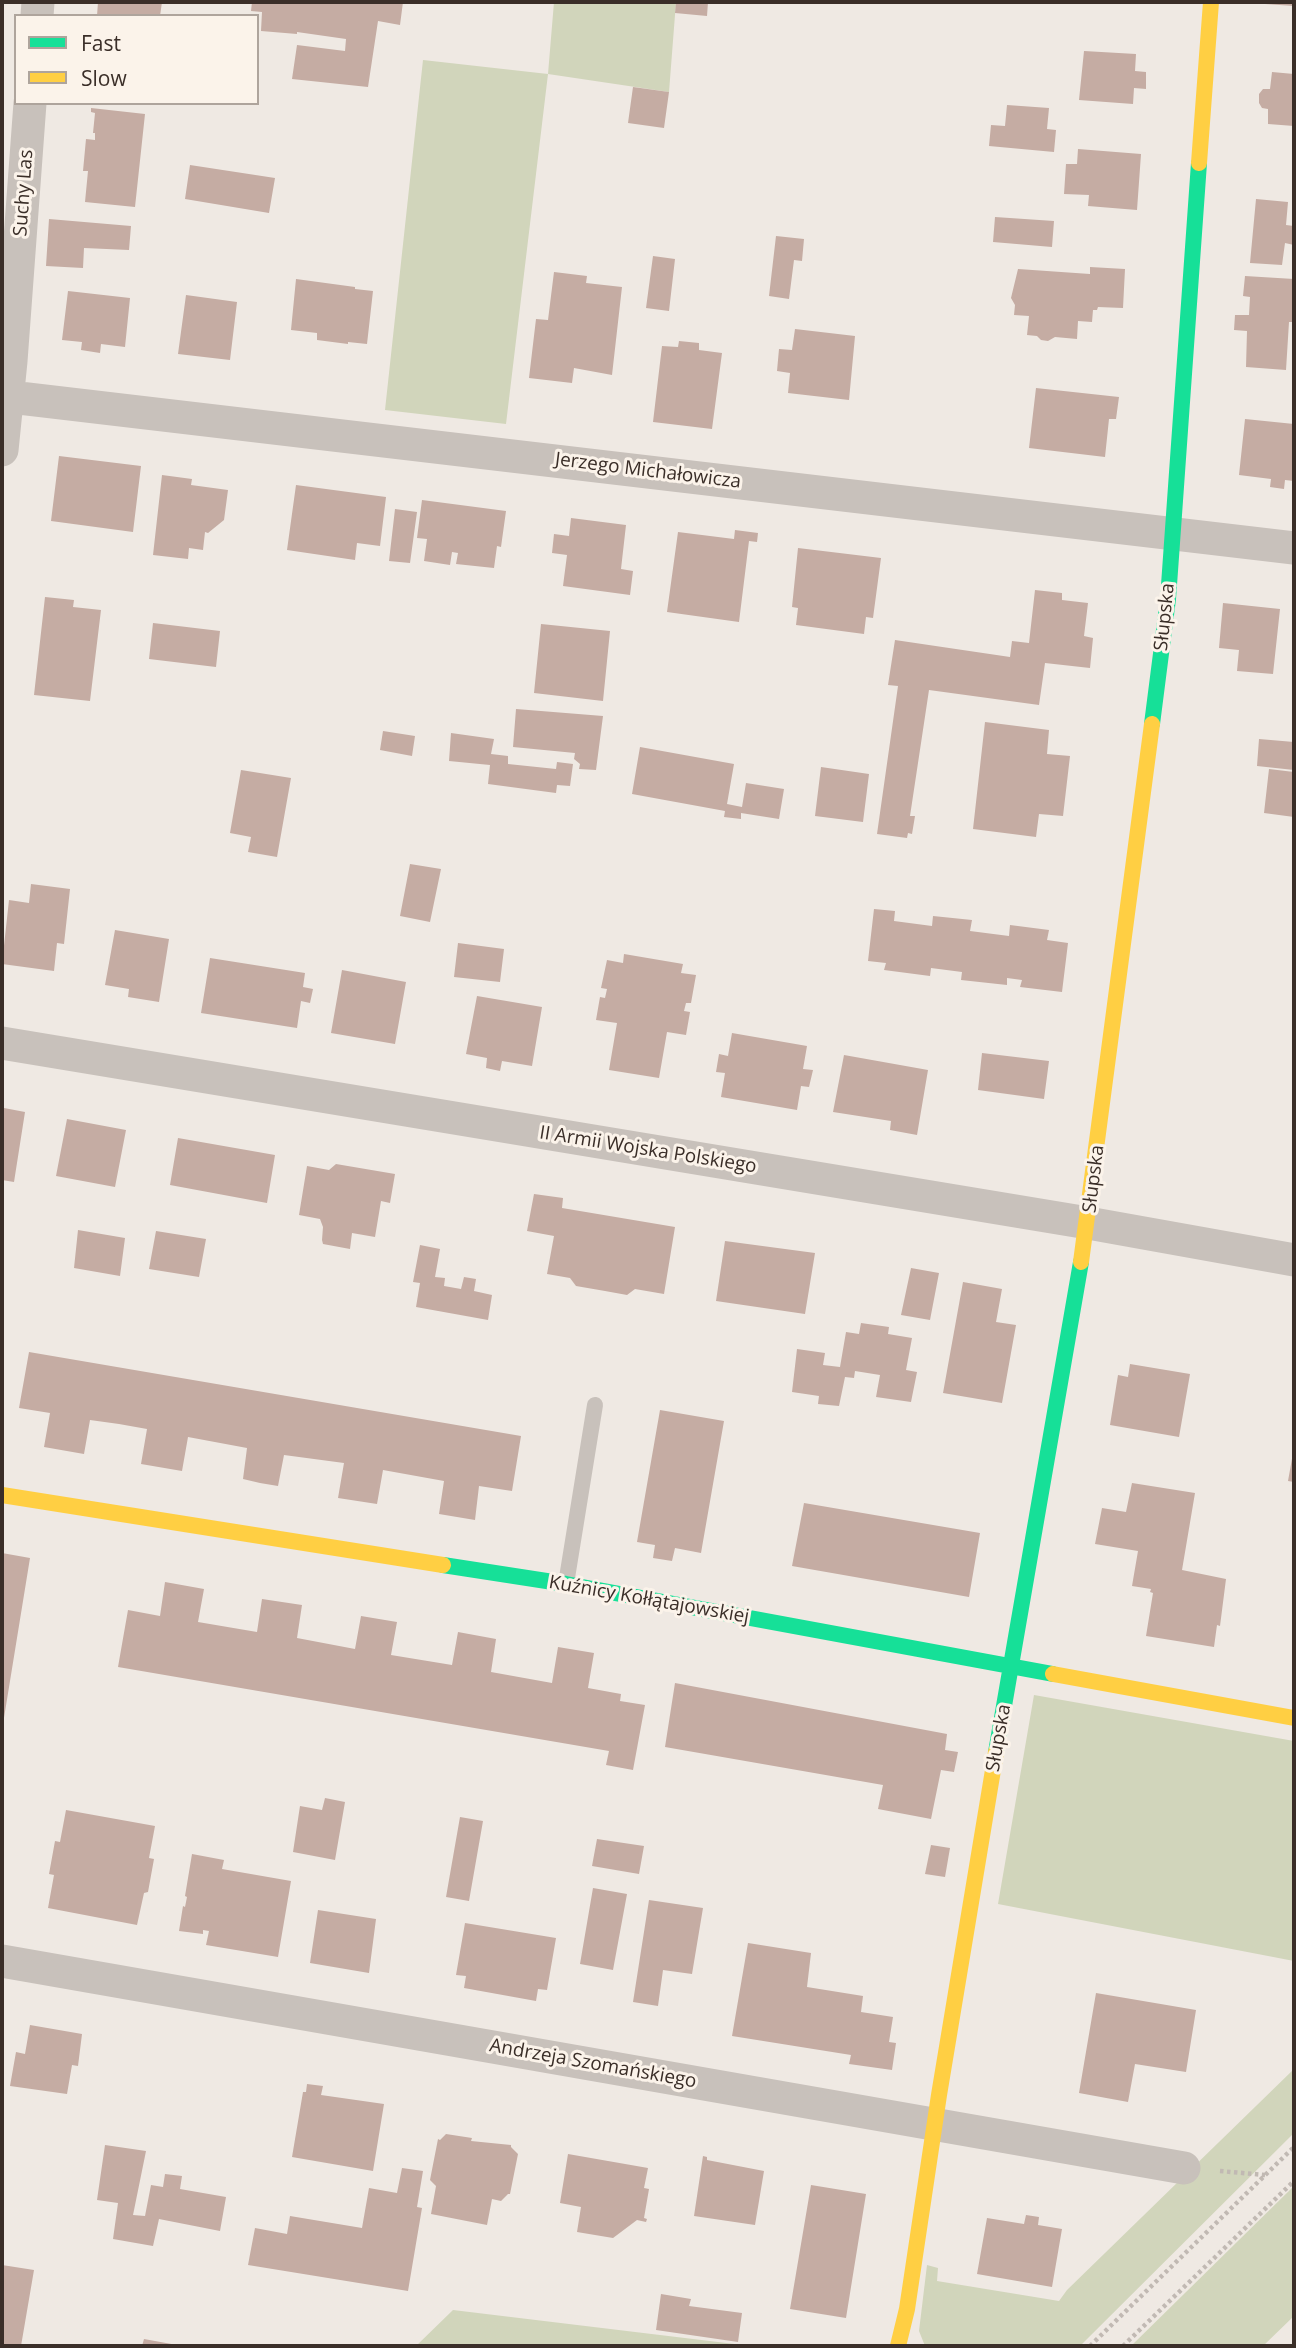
<!DOCTYPE html>
<html>
<head>
<meta charset="utf-8">
<style>
  body { margin:0 }
  #map { position:relative; width:1296px; height:2348px; overflow:hidden; background:#efe9e3; font-family:"Open Sans",sans-serif }
  canvas { display:block }
  .frame { position:absolute; inset:0; border:4px solid #3a2e28; pointer-events:none }
  .legend { position:absolute; left:14px; top:14px; width:245px; height:91px; box-sizing:border-box; background:#fbf3ea; border:2px solid #aea49c; margin:0; padding:9px 12px; list-style:none; font-size:21px; color:#3a2e28 }
  .legend li { display:flex; align-items:center; gap:14px; height:35px }
  .legend b { width:35px; border:2px solid #aea49c }
</style>
</head>
<body>
<div id="map">
<canvas width="1296" height="2348"></canvas>
<div class="frame"></div>
<ul class="legend">
<li><b style="height:9px;background:#16e098"></b>Fast</li>
<li><b style="height:9px;background:#ffcf43"></b>Slow</li>
</ul>
</div>
<script>
const context = document.querySelector('canvas').getContext('2d');
context.lineJoin = 'round';
function fillPath(path, color) { context.fillStyle = color; context.fill(path, 'evenodd'); }
const poly = rows => new Path2D(rows.map(r => 'M' + r).join(''));
function stroke(path, color, width, dash) { context.strokeStyle = color; context.lineWidth = width; context.lineCap = dash ? 'butt' : 'round'; context.setLineDash(dash || []); context.stroke(path); }
function label(font, color, halo, rows, align = 'center') {
  context.font = font + ' "Open Sans",sans-serif'; context.lineWidth = 6; context.setLineDash([]); context.textBaseline = 'middle'; context.strokeStyle = halo; context.fillStyle = color; for (const [text, x, y, turn = 0] of rows) {
    context.save(); context.translate(x, y); context.rotate((+turn || 0) * Math.PI / 180); context.textAlign = isNaN(turn) ? turn : align; if (halo) context.strokeText(text, 0, 0); context.fillText(text, 0, 0); context.restore();
  }
}
fillPath(poly([
  [554,2,676,2,669,92,548,74,506,424,385,410,423,60,548,74],
  [1034,1695,1294,1741,1294,1961,998,1904],
  [1294,2069,1294,2133,1080,2346,925,2346,919,2331,927,2265,938,2268,937,2281,1059,2301,1067,2290],
  [1294,2186,1294,2316,1263,2346,1131,2346],
  [453,2310,751,2346,416,2346]
]), '#d1d5bb');
fillPath(poly([
  [98,2,162,2,160,16,97,16],
  [252,2,403,2,400,25,378,21,368,87,292,79,297,45,345,51,346,39,297,32,297,34,261,31,262,12,251,11],
  [676,2,708,2,707,16,675,13],
  [1265,2,1294,2,1294,6,1265,4],
  [1084,51,1136,54,1135,71,1146,72,1146,89,1134,88,1133,104,1079,100],
  [1272,72,1294,74,1294,126,1268,124,1268,109,1262,108,1259,103,1259,94,1263,89,1270,89],
  [633,87,669,92,664,128,628,123],
  [1007,105,1049,108,1047,129,1056,130,1054,152,989,146,991,125,1005,126],
  [91,108,145,114,135,207,85,202,88,171,83,171,86,139,95,140,95,133,93,133,95,113,91,112],
  [1078,149,1141,154,1137,210,1088,206,1089,195,1064,194,1066,164,1077,164],
  [190,165,275,178,269,213,185,199],
  [1256,199,1288,202,1286,225,1294,226,1294,245,1285,243,1282,265,1250,263],
  [995,217,1054,221,1052,247,993,242],
  [49,219,131,226,129,250,84,248,83,268,46,266],
  [776,236,804,239,802,261,794,260,789,299,769,296],
  [653,256,675,259,669,311,646,308],
  [1090,267,1125,269,1123,308,1098,307,1097,310,1093,310,1092,322,1078,321,1077,339,1055,337,1048,341,1041,340,1037,336,1027,335,1029,316,1014,315,1015,305,1011,298,1018,269,1090,274],
  [554,272,587,276,586,283,622,287,612,375,574,368,572,383,529,378,536,319,548,320],
  [1245,276,1294,279,1294,322,1289,322,1286,370,1246,367,1247,331,1234,330,1235,315,1249,315,1250,297,1243,296],
  [296,279,355,287,355,289,373,291,367,344,348,342,348,344,317,340,317,333,291,330],
  [68,291,130,298,125,347,101,344,100,353,81,350,82,342,62,340],
  [186,295,237,302,230,360,178,354],
  [795,329,855,336,849,400,788,393,790,373,777,371,779,349,792,350],
  [679,341,699,343,699,350,722,353,712,429,653,422,662,346,678,347],
  [1036,388,1119,397,1116,419,1109,419,1105,457,1029,448],
  [1245,419,1294,424,1294,481,1285,480,1284,489,1270,487,1271,479,1239,475],
  [59,456,141,466,133,532,51,521],
  [162,475,192,479,191,485,228,490,224,520,208,533,205,532,203,550,189,548,188,559,153,555],
  [296,485,386,497,380,546,357,543,355,560,287,550],
  [422,500,506,511,501,547,497,546,494,568,456,564,458,553,452,552,450,565,424,561,427,539,417,538],
  [395,509,417,512,410,563,389,561],
  [571,518,626,525,621,569,633,571,630,595,563,586,567,555,552,553,554,534,569,536],
  [735,530,758,533,757,542,749,541,739,622,667,612,678,532,734,539],
  [798,548,881,558,873,618,866,617,864,634,796,625,798,608,792,607],
  [1035,590,1062,593,1062,600,1088,603,1084,636,1093,638,1090,668,1045,663,1039,705,929,690,910,816,915,816,912,834,908,833,907,838,877,834,898,686,888,685,895,640,1010,657,1012,641,1029,643],
  [45,597,74,600,73,607,101,610,90,701,34,695],
  [1223,603,1280,609,1273,674,1237,671,1239,650,1219,648],
  [153,623,220,631,216,667,149,659],
  [541,624,610,631,603,701,534,693],
  [516,709,603,716,596,770,579,769,580,764,574,759,575,753,513,747],
  [985,722,1049,730,1047,754,1070,756,1063,816,1039,814,1036,837,973,829],
  [383,731,415,736,412,756,380,750],
  [451,733,494,739,491,754,508,756,508,764,556,769,557,762,573,764,570,786,557,785,556,793,488,784,490,765,449,761],
  [1259,739,1294,742,1294,770,1257,766],
  [640,747,734,764,727,804,742,807,746,783,784,789,779,819,741,813,741,819,724,817,725,811,632,794],
  [821,767,869,774,863,822,815,816],
  [1269,769,1294,772,1294,817,1264,813],
  [241,770,291,778,277,857,248,852,251,837,230,833],
  [410,864,441,869,430,922,400,916],
  [31,884,70,889,64,944,57,943,54,971,2,964,9,900,29,903],
  [874,909,895,911,894,921,932,926,933,916,972,920,970,931,1009,936,1010,925,1049,930,1047,940,1068,943,1062,992,1020,987,1022,980,1007,978,1007,985,961,980,962,972,931,968,930,976,884,970,886,963,868,961],
  [115,930,169,939,159,1002,128,997,129,989,105,985],
  [458,943,504,949,500,982,454,977],
  [624,954,683,964,681,973,696,975,691,1003,686,1003,684,1011,690,1012,686,1035,667,1032,659,1078,609,1070,617,1023,596,1020,600,997,605,998,607,989,601,988,607,960,623,963],
  [210,958,305,973,303,987,313,989,310,1003,301,1001,297,1028,201,1013],
  [342,970,406,982,395,1044,331,1033],
  [477,996,542,1007,532,1066,502,1061,500,1071,486,1068,487,1058,466,1054],
  [732,1033,807,1046,803,1069,813,1070,809,1087,801,1086,797,1110,721,1097,725,1073,716,1072,719,1054,728,1056],
  [982,1053,1049,1061,1044,1099,978,1090],
  [844,1055,928,1070,917,1135,890,1130,891,1121,833,1112],
  [4,1108,25,1112,14,1182,2,1180,2,1115],
  [67,1119,126,1130,115,1187,56,1176],
  [178,1138,275,1155,267,1203,170,1185],
  [336,1164,395,1174,390,1203,381,1201,375,1237,352,1233,350,1249,323,1244,322,1240,323,1227,320,1219,299,1215,307,1166,329,1170],
  [534,1194,563,1198,562,1208,675,1227,664,1294,635,1289,627,1295,605,1291,576,1286,570,1278,547,1274,554,1236,527,1231],
  [78,1230,125,1238,120,1276,74,1268],
  [156,1231,206,1239,199,1277,149,1269],
  [725,1241,815,1253,805,1314,716,1301],
  [420,1245,440,1249,435,1277,445,1278,444,1286,461,1289,464,1277,476,1279,474,1291,492,1295,488,1320,416,1307,420,1283,413,1282],
  [911,1268,939,1273,930,1320,901,1315],
  [963,1282,1002,1289,996,1322,1016,1325,1002,1403,943,1393],
  [861,1323,889,1327,888,1334,912,1338,906,1370,917,1372,911,1402,876,1397,880,1375,855,1371,854,1378,845,1377,839,1406,818,1404,819,1396,792,1392,797,1349,825,1353,823,1365,840,1367,846,1332,859,1334],
  [29,1352,521,1436,512,1491,479,1486,475,1520,439,1514,444,1481,383,1470,377,1504,338,1498,344,1463,284,1455,278,1486,260,1483,243,1479,247,1448,188,1437,182,1471,141,1464,147,1429,119,1424,90,1420,84,1454,44,1447,50,1413,19,1408],
  [1130,1364,1190,1374,1179,1437,1110,1425,1118,1375,1128,1377],
  [660,1410,724,1421,701,1553,675,1548,672,1561,653,1558,655,1545,637,1542],
  [1293,1453,1294,1454,1294,1482,1288,1481],
  [1132,1483,1195,1493,1182,1570,1226,1579,1220,1626,1217,1625,1214,1647,1146,1636,1153,1593,1150,1592,1151,1589,1132,1586,1138,1551,1095,1544,1102,1508,1126,1512],
  [804,1503,980,1533,969,1597,792,1566],
  [2,1553,30,1558,3,1724,2,1724],
  [165,1582,204,1589,198,1622,257,1632,262,1599,302,1605,297,1638,355,1649,361,1616,397,1622,391,1655,452,1665,458,1632,496,1639,491,1672,552,1683,558,1647,594,1653,588,1688,621,1694,620,1701,645,1705,633,1770,606,1765,609,1751,118,1667,128,1610,160,1616],
  [675,1683,947,1734,945,1750,958,1752,954,1772,941,1770,931,1819,878,1809,883,1785,665,1747],
  [325,1798,345,1802,335,1860,293,1852,300,1806,322,1810],
  [66,1810,155,1826,149,1858,154,1859,148,1892,144,1893,137,1925,48,1908,54,1875,49,1874,55,1841,60,1842],
  [460,1817,483,1821,469,1901,446,1897],
  [597,1839,644,1846,639,1874,592,1866],
  [931,1845,950,1848,945,1877,925,1874],
  [192,1854,224,1860,222,1869,291,1881,278,1957,206,1945,209,1931,203,1930,203,1934,179,1931,183,1906,185,1907,187,1897,185,1896],
  [593,1888,627,1894,613,1970,580,1964],
  [649,1900,703,1908,692,1974,663,1970,658,2006,633,2002],
  [318,1910,376,1919,369,1973,310,1963],
  [465,1923,556,1938,547,1990,538,1989,536,2001,464,1988,466,1976,456,1975],
  [748,1943,811,1953,807,1987,863,1996,861,2012,893,2017,889,2042,896,2043,892,2070,849,2064,851,2055,732,2036],
  [1096,1993,1196,2010,1186,2072,1135,2064,1128,2102,1079,2093],
  [30,2025,82,2034,78,2066,72,2065,67,2094,10,2086,16,2052,25,2054],
  [307,2084,323,2086,321,2095,384,2104,373,2171,292,2157,303,2092,306,2092],
  [446,2134,472,2138,471,2141,511,2145,511,2147,518,2154,510,2194,508,2194,501,2201,492,2199,487,2225,431,2214,436,2186,430,2180,438,2139,440,2140],
  [105,2145,146,2151,133,2215,145,2216,151,2185,163,2187,165,2174,182,2176,180,2189,226,2197,220,2231,159,2219,153,2246,113,2239,118,2203,97,2200],
  [568,2154,648,2168,644,2188,649,2189,644,2218,647,2219,646,2222,637,2220,613,2238,577,2232,581,2207,560,2203],
  [703,2156,707,2157,707,2160,764,2171,755,2225,694,2216],
  [402,2168,423,2171,417,2207,422,2208,408,2291,248,2265,255,2228,287,2234,290,2216,362,2228,369,2188,397,2193],
  [811,2185,866,2194,846,2318,790,2309],
  [1026,2215,1039,2217,1038,2225,1062,2229,1052,2287,977,2274,987,2218,1024,2224],
  [2,2265,34,2270,21,2346,2,2346],
  [661,2294,691,2299,689,2306,742,2313,738,2342,656,2330],
  [144,2339,177,2345,177,2346,142,2346]
]), '#c5aca3');
stroke(poly([
  [1220,2171,1265,2175],
  [1090,2346,1294,2147],
  [1123,2346,1294,2181]
]), '#c1b9b3', 4.5, [3.5, 3.5]);
stroke(poly([
  [566,1584,595,1405]
]), '#c8c1bb', 16);
stroke(poly([
  [37,16,38,2],
  [2,396,1294,548],
  [2,450,11,361,30,103],
  [2,1043,1088,1223,1294,1260],
  [2,1961,1184,2168]
]), '#c8c1bb', 33);
stroke(poly([
  [1152,724,1168,599,1199,163],
  [443,1565,566,1584,1053,1674],
  [996,1752,1081,1262]
]), '#16e098', 16);
stroke(poly([
  [1199,163,1211,2],
  [1081,1262,1152,724],
  [2,1495,443,1565],
  [1053,1674,1294,1718],
  [898,2346,907,2309,939,2095,996,1752]
]), '#ffcf43', 16);
label('19px', '#3a2e28', '#fbf3ea', [
  ["Suchy Las",24,193,-86],
  ["Jerzego Michałowicza",648,471,7],
  ["Słupska",1165,617,-84],
  ["II Armii Wojska Polskiego",648,1150,9],
  ["Słupska",1094,1179,-83],
  ["Kuźnicy Kołłątajowskiej",649,1600,10],
  ["Słupska",999,1738,-80],
  ["Andrzeja Szomańskiego",593,2064,10]
]);
</script>
</body>
</html>
